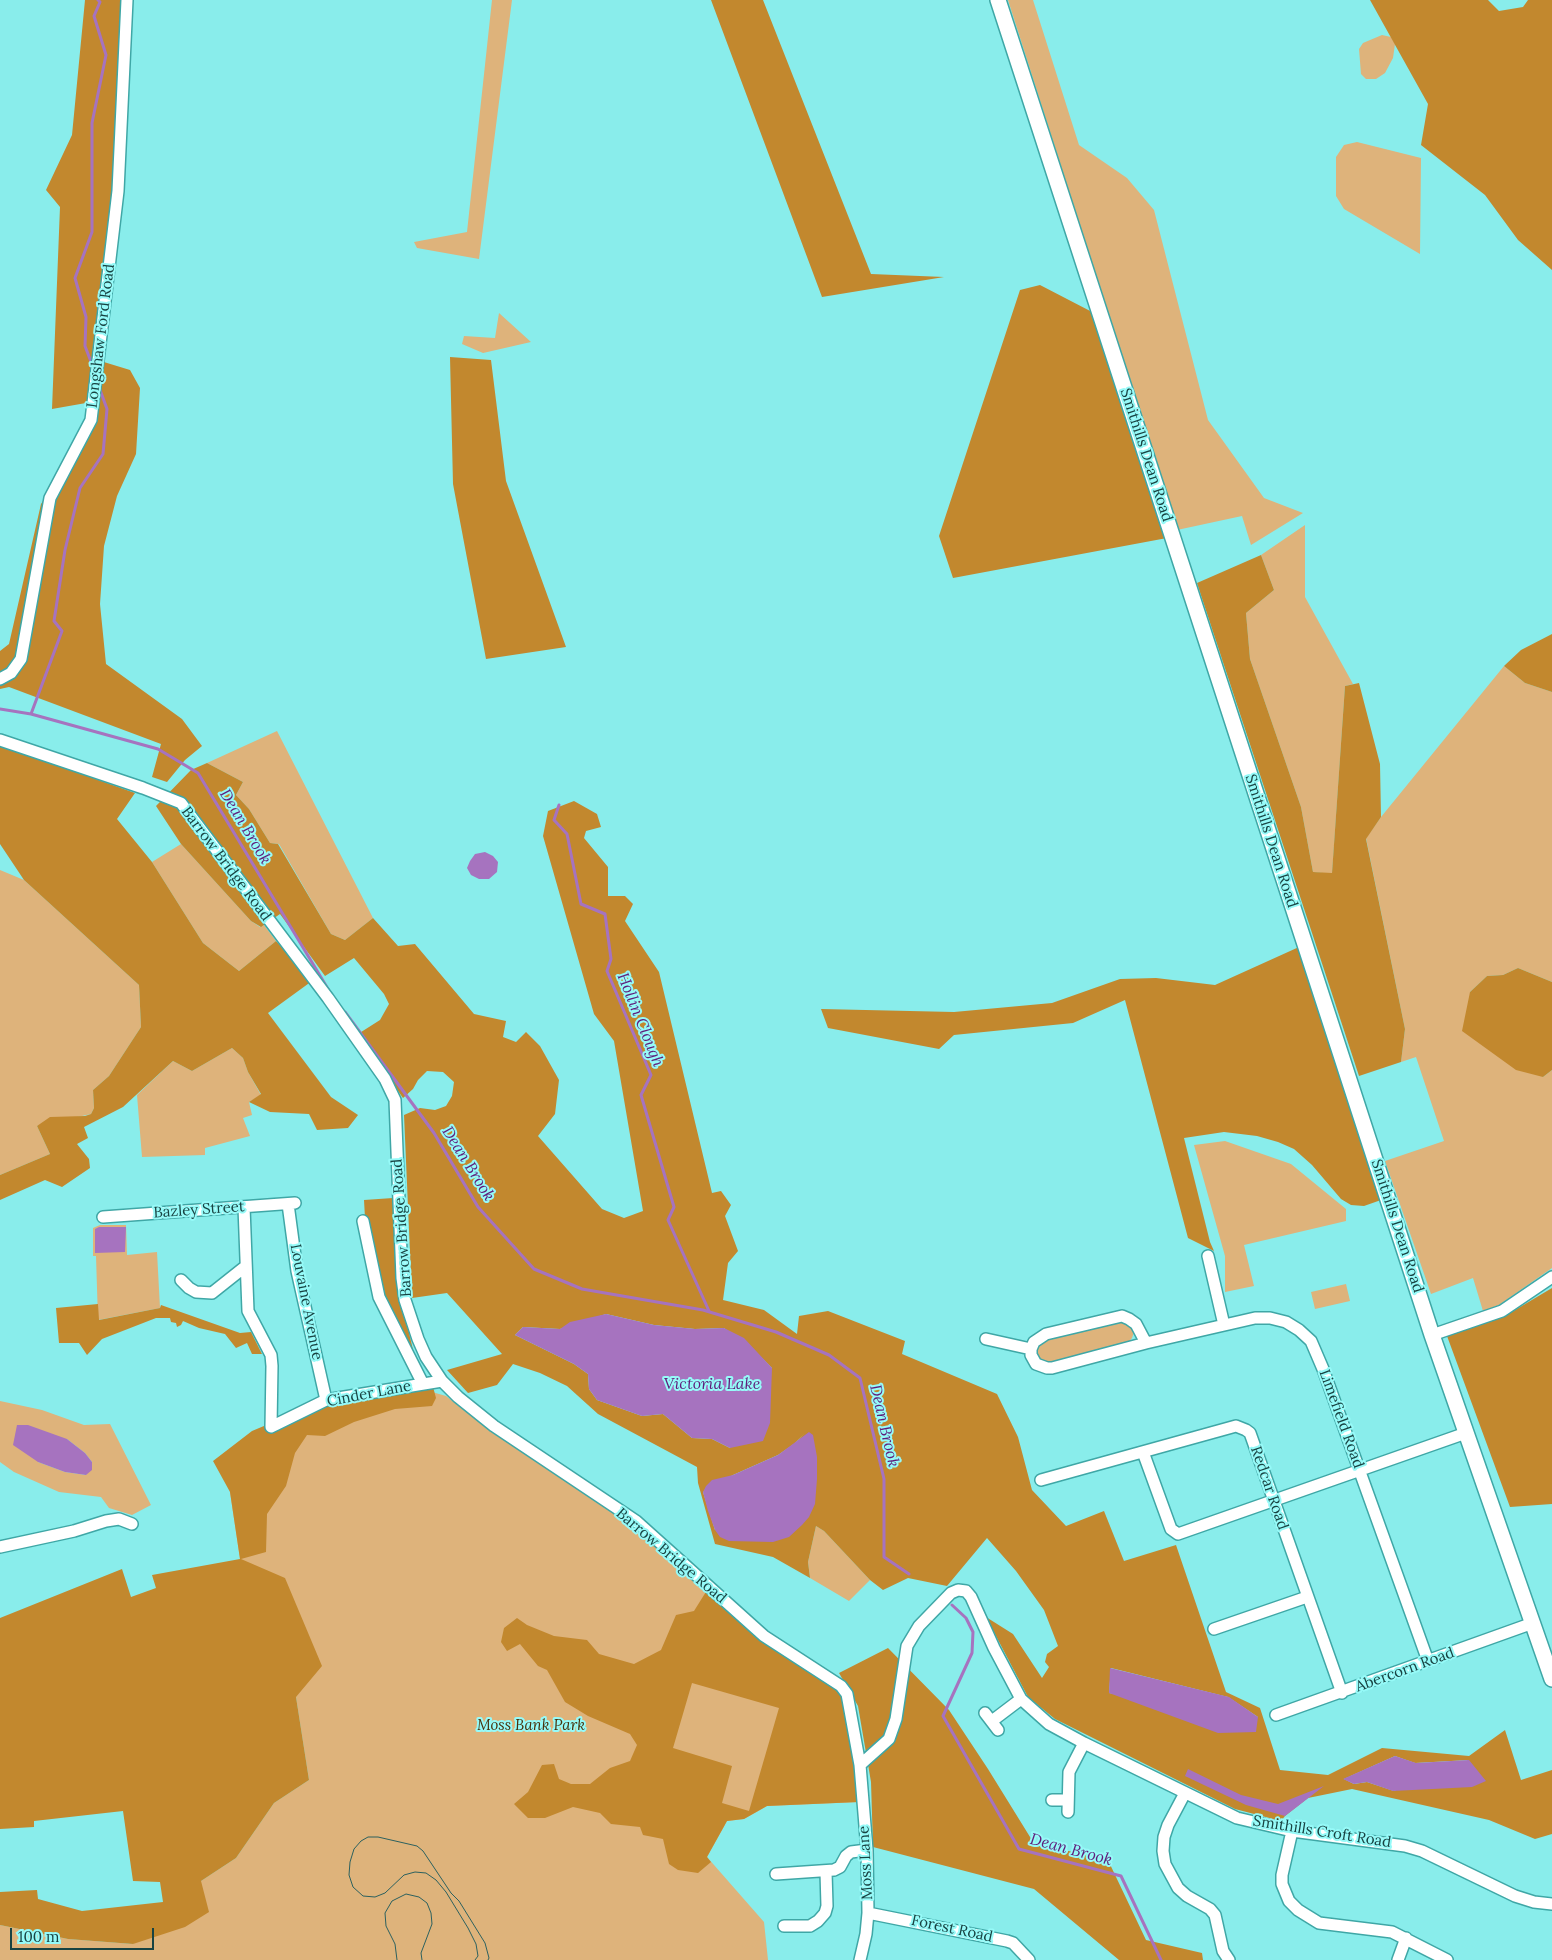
<!DOCTYPE html>
<html>
<head>
<meta charset="utf-8">
<style>
  body { margin:0 }
  #map { position:relative; width:1552px; height:1960px; overflow:hidden; background:#89edeb; font-family:Lora,serif }
  canvas { display:block }
  .scale { position:absolute; left:10px; top:1928px; width:144px; height:22px; box-sizing:border-box; border:2px solid #184342; border-top:0; padding-left:6px; font-size:15px; line-height:18px; white-space:nowrap; color:#184342; -webkit-text-stroke:4px #96faf8; paint-order:stroke }
</style>
</head>
<body>
<div id="map">
<canvas width="1552" height="1960"></canvas>
<div class="scale">100 m</div>
</div>
<script>
const context = document.querySelector('canvas').getContext('2d');
context.lineJoin = 'round';
function fillPath(path, color) { context.fillStyle = color; context.fill(path, 'evenodd'); }
const poly = rows => new Path2D(rows.map(r => 'M' + r).join(''));
function stroke(path, color, width, dash) { context.strokeStyle = color; context.lineWidth = width; context.lineCap = dash ? 'butt' : 'round'; context.setLineDash(dash || []); context.stroke(path); }
function label(font, color, halo, rows, align = 'center') {
  context.font = font + ' Lora,serif'; context.lineWidth = 4; context.setLineDash([]); context.textBaseline = 'middle'; context.strokeStyle = halo; context.fillStyle = color; for (const [text, x, y, turn = 0] of rows) {
    context.save(); context.translate(x, y); context.rotate((+turn || 0) * Math.PI / 180); context.textAlign = isNaN(turn) ? turn : align; if (halo) context.strokeText(text, 0, 0); context.fillText(text, 0, 0); context.restore();
  }
}
fillPath(poly([
  [492,0,512,0,479,259,417,248,414,242,467,232],
  [1008,0,1033,0,1079,145,1127,178,1154,210,1208,420,1264,498,1303,513,1251,545,1242,516,1177,530],
  [1382,35,1391,37,1395,44,1393,58,1385,73,1376,79,1366,79,1361,74,1359,49,1363,43],
  [1357,142,1421,158,1420,254,1344,209,1336,196,1336,157,1344,145],
  [499,313,531,342,483,353,462,344,464,336,495,338],
  [1305,525,1305,597,1353,684,1345,686,1332,874,1313,872,1301,807,1250,659,1246,613,1274,590,1261,555],
  [1504,666,1525,683,1552,692,1552,982,1518,968,1503,975,1487,976,1470,992,1543,1077,1552,1070,1552,1268,1499,1305,1483,1311,1473,1278,1431,1294,1385,1161,1444,1141,1416,1057,1401,1062,1405,1029,1366,838,1381,817],
  [277,731,373,918,345,940,331,934,279,844,270,843,249,809,236,795,243,782,207,763],
  [181,844,251,921,260,927,264,925,276,941,239,971,203,943,152,862],
  [0,870,24,880,139,985,141,1027,109,1076,93,1090,94,1108,91,1114,37,1126,50,1154,0,1175],
  [232,1048,243,1058,248,1072,261,1095,249,1102,252,1115,243,1118,250,1136,205,1148,205,1155,142,1157,137,1095,173,1061,192,1071],
  [1225,1141,1291,1164,1346,1209,1346,1221,1244,1245,1254,1286,1225,1292,1225,1256,1194,1145],
  [100,1225,126,1225,127,1255,157,1252,160,1308,98,1320,96,1256,93,1256,93,1228],
  [1346,1284,1350,1301,1315,1309,1311,1292],
  [1125,1321,1133,1328,1134,1332,1132,1338,1128,1343,1051,1363,1042,1362,1037,1356,1036,1347,1041,1341],
  [425,1390,446,1396,483,1425,632,1524,755,1633,859,1802,767,1806,744,1819,727,1821,707,1857,764,1922,768,1960,0,1960,0,1925,68,1939,133,1944,201,1881,236,1858,274,1803,309,1780,296,1697,240,1559,230,1492,274,1431],
  [0,1401,42,1410,84,1425,110,1424,151,1505,132,1515,109,1508,101,1497,59,1492,14,1472,0,1462],
  [67,1439,85,1453,92,1462,86,1475,65,1472,38,1462],
  [816,1526,824,1531,870,1580,849,1601,810,1578,808,1562]
]), '#deb37b');
fillPath(poly([
  [85,0,122,0,113,192,94,359,130,370,140,388,136,454,117,496,104,546,100,604,106,664,182,719,202,746,185,760,167,782,152,777,161,744,9,687,0,689,0,651,9,644,41,504,92,428,86,403,52,409,60,207,46,190,72,135],
  [711,0,763,0,871,274,944,277,822,297],
  [1370,0,1488,0,1499,11,1523,7,1528,0,1552,0,1552,270,1518,240,1485,195,1421,145,1428,104],
  [1040,285,1094,313,1167,538,953,578,939,536,1020,290],
  [450,357,491,360,506,481,566,647,486,659,453,484],
  [1261,555,1274,590,1246,613,1250,659,1301,807,1313,872,1332,873,1345,686,1359,683,1380,764,1381,817,1366,839,1405,1029,1401,1062,1359,1076,1197,583],
  [1552,634,1552,692,1525,683,1504,666,1521,650],
  [0,745,135,793,117,819,152,862,203,943,239,971,276,941,312,981,268,1013,331,1097,358,1115,348,1128,317,1130,309,1114,270,1112,249,1102,261,1094,248,1072,243,1058,232,1048,192,1071,173,1061,123,1107,84,1127,88,1138,77,1144,89,1159,90,1168,62,1187,45,1180,0,1200,0,1175,50,1154,37,1126,50,1117,85,1116,91,1114,94,1108,93,1090,109,1076,141,1027,139,985,24,880,0,844],
  [207,763,243,782,236,795,249,809,270,843,278,844,331,934,345,940,373,918,398,946,415,944,474,1014,506,1021,503,1037,516,1042,526,1032,540,1046,559,1080,555,1114,538,1136,602,1209,624,1218,643,1211,614,1041,594,1014,543,836,548,811,574,801,597,814,601,827,586,831,584,838,608,867,608,896,625,896,633,904,625,921,659,972,712,1193,721,1191,731,1205,725,1216,738,1251,728,1263,723,1300,764,1310,797,1334,799,1316,828,1311,905,1341,902,1354,997,1394,1018,1437,1032,1490,1066,1526,1104,1511,1124,1561,1176,1545,1226,1692,1260,1708,1280,1770,1328,1775,1382,1748,1469,1756,1505,1730,1521,1780,1552,1770,1552,1834,1535,1839,1489,1820,1352,1789,1308,1798,1285,1816,1281,1821,1235,1809,1055,1719,1028,1697,986,1617,1013,1634,1042,1678,1049,1667,1045,1662,1047,1654,1058,1646,1044,1610,1016,1571,987,1538,947,1586,908,1578,883,1590,870,1580,824,1531,816,1526,808,1562,810,1578,773,1557,715,1544,698,1483,697,1467,598,1414,567,1386,540,1373,513,1364,497,1385,468,1393,447,1370,502,1354,447,1293,412,1298,404,1115,420,1108,435,1110,446,1106,452,1096,454,1082,443,1072,427,1071,418,1080,413,1089,403,1098,358,1034,380,1020,389,1004,384,994,354,958,325,976,280,914,261,927,251,921,181,844,156,806,191,770],
  [606,1314,654,1325,695,1329,724,1328,758,1354,772,1368,730,1448,712,1439,692,1438,663,1414,642,1416,597,1400,589,1389,588,1374,574,1364,515,1335,523,1327,560,1329],
  [804,1434,715,1530,703,1492,733,1475,778,1455,794,1444],
  [1111,1668,1228,1697,1258,1717,1109,1693],
  [1395,1756,1415,1763,1469,1760,1394,1791,1367,1782,1354,1784,1344,1779],
  [1299,947,1381,1200,1364,1206,1351,1205,1341,1199,1312,1165,1294,1149,1278,1142,1257,1136,1224,1132,1184,1138,1210,1242,1214,1251,1188,1238,1125,1000,1073,1023,954,1035,939,1049,828,1028,821,1009,954,1012,1052,1003,1120,979,1156,978,1215,985],
  [1518,968,1552,982,1552,1070,1543,1077,1516,1070,1462,1031,1470,992,1487,976,1503,975],
  [393,1198,401,1299,414,1354,392,1314,378,1280,365,1218,364,1200],
  [1552,1288,1552,1504,1510,1507,1447,1336,1510,1313],
  [98,1304,99,1320,160,1308,161,1305,240,1333,251,1332,262,1354,252,1354,247,1343,236,1348,225,1334,199,1328,183,1321,181,1325,177,1327,176,1323,171,1322,170,1318,156,1318,102,1339,87,1355,79,1343,59,1343,56,1308],
  [432,1383,436,1398,432,1406,395,1409,354,1422,325,1436,307,1435,295,1453,286,1486,267,1514,266,1552,241,1559,285,1578,322,1666,296,1697,309,1780,274,1803,236,1858,201,1881,209,1912,185,1927,133,1944,68,1939,0,1925,0,1892,37,1890,38,1899,82,1911,163,1902,160,1882,133,1881,123,1811,34,1821,34,1827,0,1829,0,1618,122,1569,131,1597,156,1588,152,1575,240,1559,230,1492,213,1461,252,1431,326,1400],
  [709,1587,764,1636,841,1686,860,1765,859,1802,767,1806,744,1819,727,1821,707,1857,711,1862,698,1873,678,1870,669,1864,663,1839,643,1835,640,1827,611,1824,600,1813,573,1807,545,1818,528,1818,514,1804,528,1792,542,1765,554,1764,559,1779,571,1784,590,1784,610,1768,630,1761,637,1745,630,1734,588,1716,565,1702,547,1670,538,1666,520,1644,507,1651,501,1642,504,1628,517,1618,527,1625,554,1636,587,1640,599,1654,634,1664,661,1650,676,1615,694,1611],
  [692,1683,779,1708,749,1811,722,1803,732,1766,673,1748],
  [888,1648,949,1710,988,1769,1035,1845,1107,1858,1146,1940,1202,1953,1203,1960,1119,1960,1034,1889,873,1847,871,1782,858,1706,839,1673]
]), '#c2882e');
fillPath(poly([
  [485,852,493,856,498,862,497,872,489,879,479,879,471,875,467,868,470,861,475,854],
  [99,1227,126,1227,125,1252,95,1253,95,1229],
  [606,1314,654,1325,695,1329,724,1328,744,1338,772,1368,770,1423,763,1441,730,1448,712,1439,692,1438,663,1414,642,1416,597,1400,589,1389,588,1374,574,1364,515,1335,523,1327,560,1329,570,1322],
  [17,1425,28,1425,67,1439,85,1453,92,1462,92,1470,86,1475,65,1472,38,1462,13,1445],
  [809,1432,813,1435,817,1457,817,1479,815,1504,809,1517,802,1525,789,1537,773,1542,729,1541,720,1537,715,1530,708,1511,703,1492,706,1486,712,1480,733,1475,778,1455],
  [1110,1668,1229,1697,1258,1717,1256,1732,1218,1733,1109,1693],
  [1395,1756,1416,1763,1469,1760,1486,1781,1472,1787,1393,1791,1367,1782,1354,1784,1343,1779],
  [1188,1769,1241,1795,1278,1804,1324,1786,1285,1816,1246,1805,1185,1776]
]), '#a673bf');
stroke(poly([
  [93,367,85,346,86,317,75,278,92,232,92,123,106,55,94,16,100,2,98,0],
  [0,709,31,714,158,749,198,773,328,989],
  [31,714,62,631,54,621,65,550,80,488,103,454,107,409,99,387],
  [559,805,554,820,567,834,581,904,605,914,611,959,607,971,651,1075,641,1095,674,1207,668,1220,709,1311],
  [345,1012,434,1133,478,1207,534,1269,582,1289,703,1310,776,1332,829,1355,860,1378,884,1479,884,1557,909,1574],
  [952,1605,966,1618,973,1632,972,1653,943,1716,1019,1849,1121,1876,1161,1960]
]), '#a673bf', 3);
const street = poly([
  [0,679,11,673,21,659,50,498,91,420,118,191,127,0],
  [0,740,143,788,181,803,328,998,385,1079,395,1100,402,1278,405,1300,418,1339,426,1357,442,1381,458,1397,494,1426,636,1521,764,1636,841,1686,847,1694,860,1765,867,1850,868,1913,866,1934,860,1960],
  [288,1204,297,1271,326,1400],
  [244,1207,248,1311,271,1355,272,1366,271,1427,326,1400,442,1381],
  [103,1217,295,1203],
  [363,1221,379,1297,423,1384],
  [1208,1256,1224,1325],
  [181,1280,189,1288,196,1292,212,1293,246,1266],
  [1432,1335,1502,1311,1552,1277],
  [986,1339,1031,1349],
  [1146,1343,1136,1324,1129,1319,1122,1316,1046,1334,1034,1342,1031,1349,1031,1355,1036,1364,1047,1368,1052,1368,1146,1343,1255,1318,1270,1318,1286,1322,1299,1330,1311,1341,1323,1369,1428,1661],
  [1143,1452,1171,1529,1178,1534,1466,1433],
  [1041,1480,1236,1426,1246,1430,1250,1433,1342,1693],
  [0,1547,74,1531,106,1521,119,1519,132,1524],
  [1214,1629,1307,1597],
  [985,1713,998,1730],
  [1276,1715,1533,1623],
  [992,1721,1021,1699],
  [860,1765,889,1739,896,1719,907,1646,919,1626,951,1593,958,1590,966,1591,971,1597,994,1648,1021,1699,1049,1724,1084,1743,1237,1818,1292,1831,1405,1846,1422,1851,1515,1896,1534,1902,1552,1904],
  [1185,1793,1168,1825,1164,1837,1163,1851,1165,1864,1178,1888,1187,1896,1210,1909,1215,1915,1223,1951,1229,1960],
  [1052,1800,1068,1800],
  [1068,1812,1069,1772,1084,1743],
  [1292,1831,1282,1875,1282,1884,1289,1901,1298,1910,1319,1923,1392,1932,1447,1960],
  [776,1874,834,1870,840,1867,846,1856,851,1852,867,1850],
  [868,1913,1007,1941,1013,1943,1029,1960],
  [784,1926,810,1926,818,1921,825,1913,827,1906,826,1872],
  [1398,1960,1406,1938]
]);
const secondary = poly([
  [998,0,1432,1335,1552,1679]
]);
stroke(street, '#3fa7a6', 14);
stroke(secondary, '#3fa7a6', 18);
stroke(street, '#fff', 11);
stroke(secondary, '#fff', 15);
stroke(poly([
  [397,1960,395,1944,386,1926,385,1913,392,1901,406,1894,419,1897,427,1903,431,1913,432,1924,421,1953,422,1960],
  [475,1960,478,1956,476,1944,468,1928,446,1892,436,1880,426,1873,415,1872,404,1875,385,1893,375,1897,363,1896,353,1887,349,1875,350,1862,354,1849,361,1841,368,1837,378,1837,417,1846,423,1851,451,1893,459,1901,485,1943,489,1958,488,1960]
]), '#2c615f', 1);
label('15px', '#184342', '#96faf8', [
  ["Longshaw Ford Road",101,336,-83],
  ["Smithills Dean Road",1146,455,72],
  ["Smithills Dean Road",1271,841,72],
  ["Barrow Bridge Road",226,864,53],
  ["Bazley Street",199,1210,-4],
  ["Smithills Dean Road",1397,1226,72],
  ["Barrow Bridge Road",402,1228,-94],
  ["Louvaine Avenue",306,1302,79],
  ["Cinder Lane",369,1394,-11],
  ["Limefield Road",1341,1419,70],
  ["Redcar Road",1269,1488,71],
  ["Barrow Bridge Road",671,1556,40],
  ["Abercorn Road",1405,1670,-20],
  ["Smithills Croft Road",1322,1832,9],
  ["Moss Lane",866,1863,-93],
  ["Forest Road",952,1929,12]
]);
label('italic 15px', '#48300a', '#96faf8', [
  ["Moss Bank Park",531,1726]
]);
label('italic 16px', '#5f1d7a', '#96faf8', [
  ["Dean Brook",245,827,59],
  ["Hollin Clough",640,1020,68],
  ["Dean Brook",468,1164,58],
  ["Victoria Lake",712,1384],
  ["Dean Brook",884,1426,77],
  ["Dean Brook",1071,1850,15]
]);
</script>
</body>
</html>
